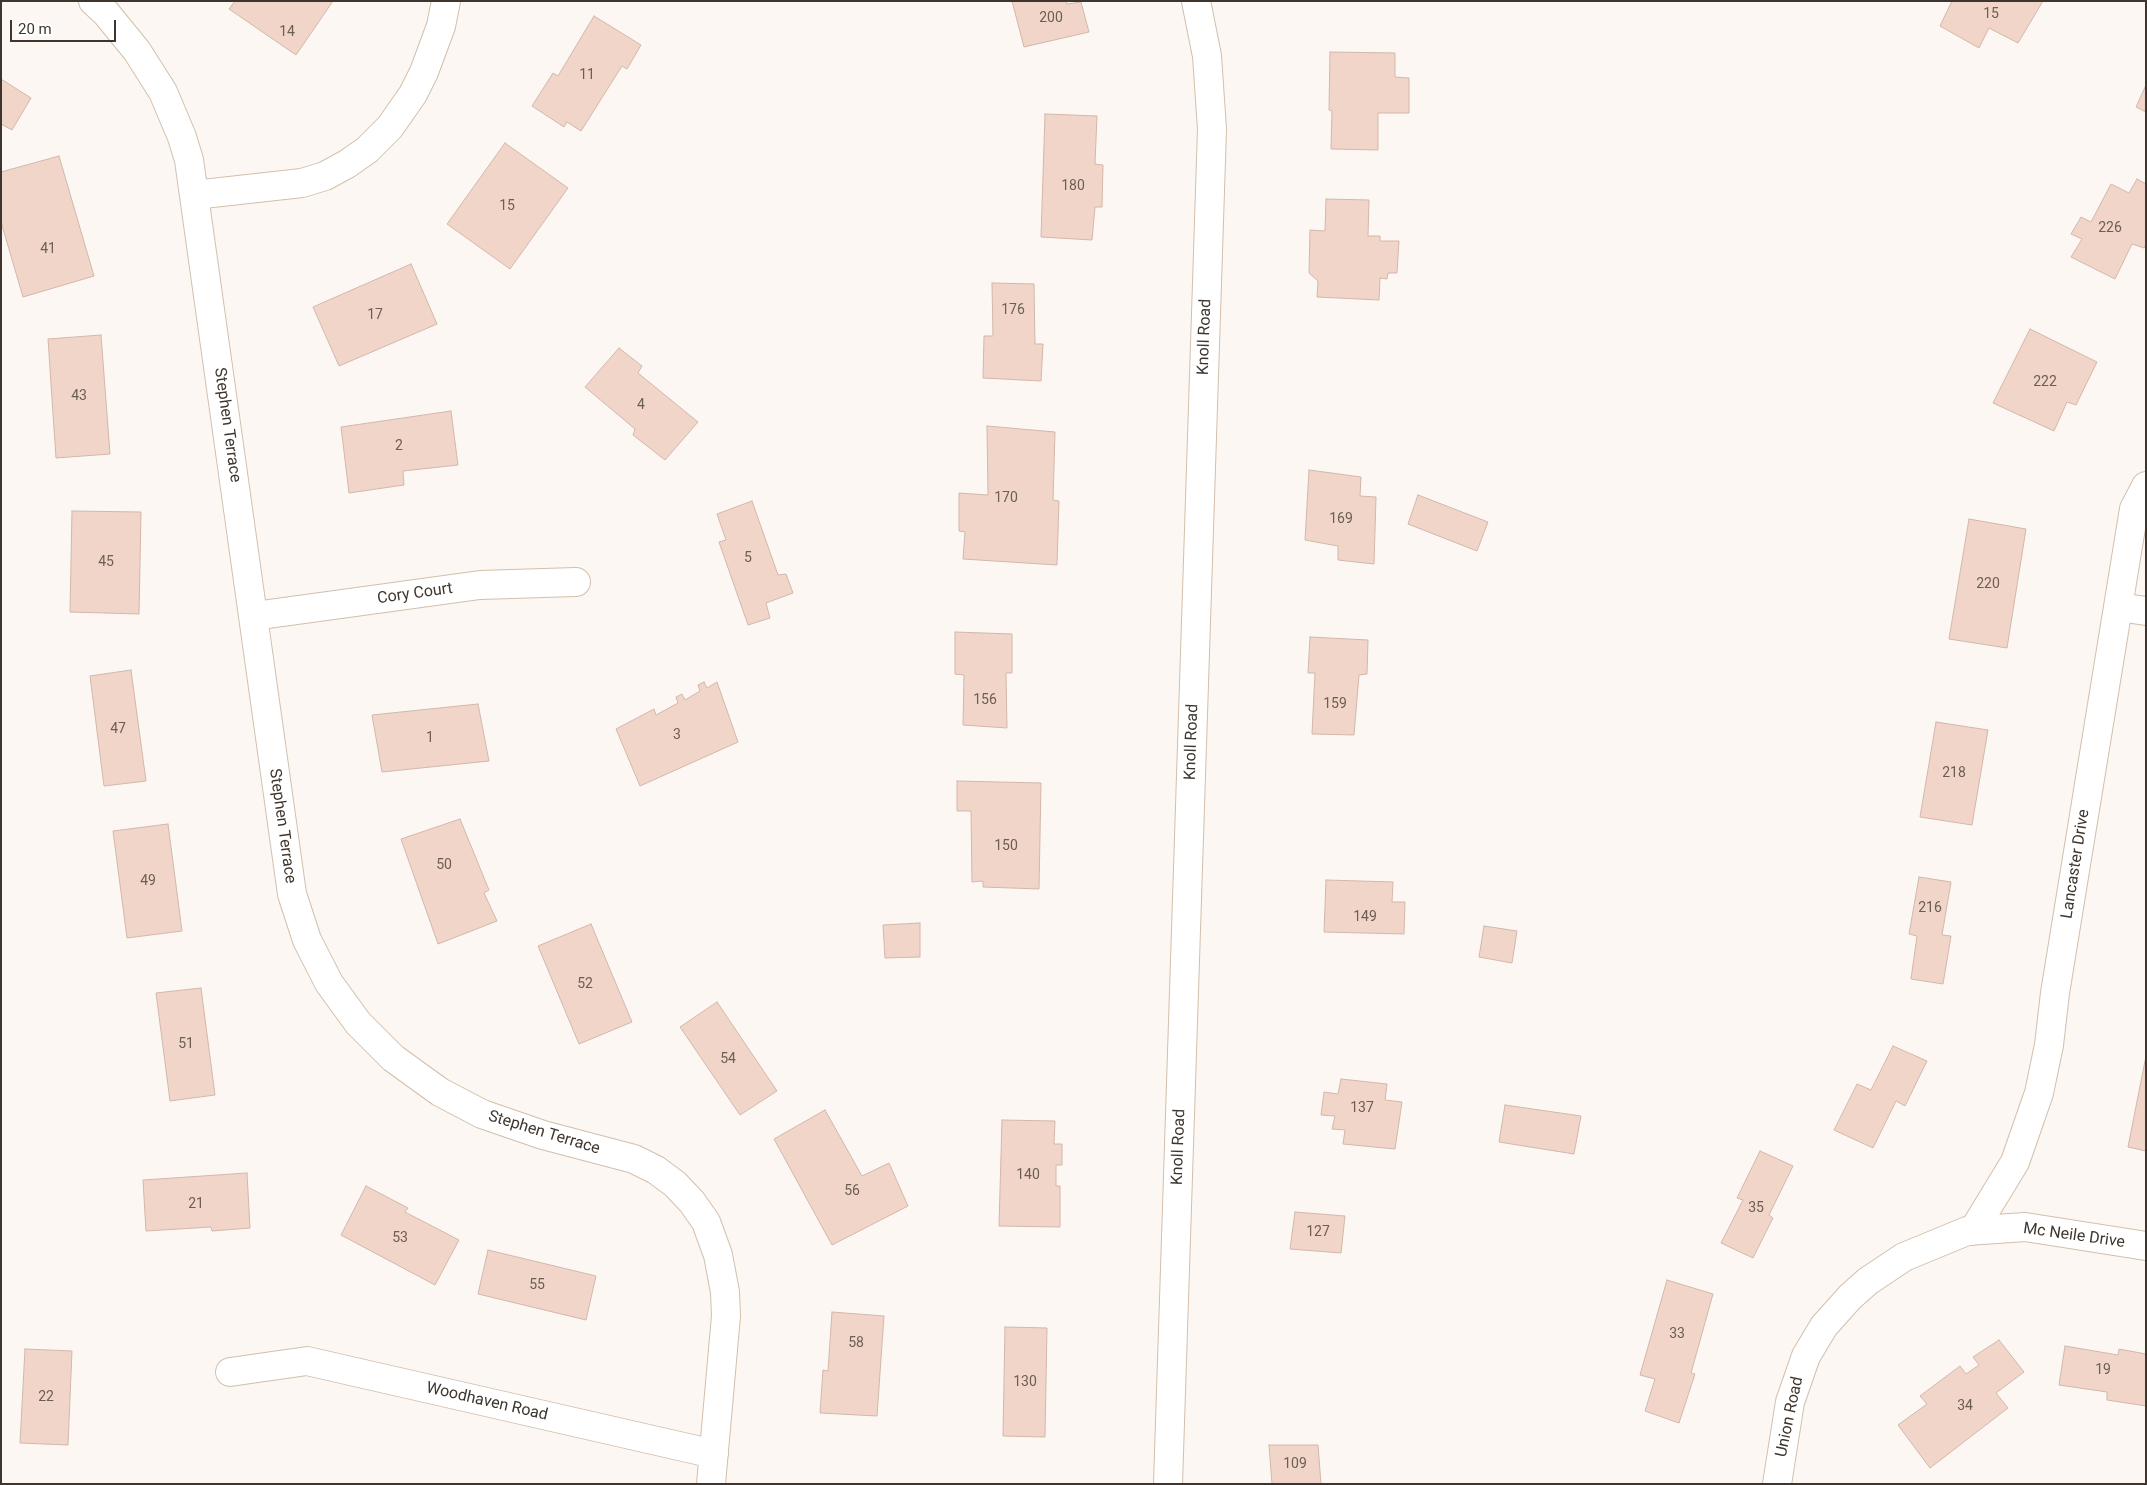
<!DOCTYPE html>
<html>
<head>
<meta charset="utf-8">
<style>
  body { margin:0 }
  #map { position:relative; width:2147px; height:1485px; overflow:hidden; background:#fcf7f3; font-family:Roboto,sans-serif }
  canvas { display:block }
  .frame { position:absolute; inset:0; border:2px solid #3e362e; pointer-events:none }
  .scale { position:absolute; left:10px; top:20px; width:106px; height:22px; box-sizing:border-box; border:2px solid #3e362e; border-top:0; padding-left:6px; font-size:15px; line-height:18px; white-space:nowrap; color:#3e362e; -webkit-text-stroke:4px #fff; paint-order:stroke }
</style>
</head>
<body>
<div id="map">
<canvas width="2147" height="1485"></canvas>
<div class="frame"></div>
<div class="scale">20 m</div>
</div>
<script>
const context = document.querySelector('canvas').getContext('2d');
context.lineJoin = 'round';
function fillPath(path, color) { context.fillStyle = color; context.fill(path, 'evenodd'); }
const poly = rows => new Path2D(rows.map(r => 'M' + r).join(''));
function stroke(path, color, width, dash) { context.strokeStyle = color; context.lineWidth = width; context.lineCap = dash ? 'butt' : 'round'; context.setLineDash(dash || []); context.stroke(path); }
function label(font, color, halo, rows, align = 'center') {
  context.font = font + ' Roboto,sans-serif'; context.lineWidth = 4; context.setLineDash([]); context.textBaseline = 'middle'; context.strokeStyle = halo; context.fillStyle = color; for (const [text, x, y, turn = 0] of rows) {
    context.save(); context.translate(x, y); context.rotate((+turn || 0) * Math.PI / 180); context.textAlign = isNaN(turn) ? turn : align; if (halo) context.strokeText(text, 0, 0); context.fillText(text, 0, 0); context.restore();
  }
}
const building = poly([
  [235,1,333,1,296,55,229,9,235,1],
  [1012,1,1066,1,1067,4,1081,2,1089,32,1024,47,1012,1],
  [1952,1,2043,1,2018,43,1989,28,1979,48,1940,26,1952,1],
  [594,16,641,45,627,69,622,66,581,131,567,122,564,127,532,106,553,73,558,76,594,16],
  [1330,52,1395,53,1395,77,1409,78,1409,113,1378,113,1378,150,1331,149,1332,111,1329,110,1330,52],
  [1,79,31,98,12,130,1,124,1,79],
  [2146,85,2146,112,2136,107,2146,85],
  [1045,114,1097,116,1095,164,1103,165,1102,207,1095,207,1092,240,1041,237,1045,114],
  [505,143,568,188,510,269,447,224,505,143],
  [59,156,94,276,23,297,1,222,1,172,59,156],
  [2137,179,2146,184,2146,244,2144,248,2132,244,2115,279,2071,257,2082,239,2071,234,2081,217,2091,222,2111,184,2129,193,2137,179],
  [1326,199,1369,200,1368,236,1380,236,1380,241,1399,241,1397,273,1388,273,1387,279,1380,278,1379,300,1317,297,1318,281,1309,273,1310,230,1325,231,1326,199],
  [411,264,437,324,339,366,313,307,411,264],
  [992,283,1034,284,1035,344,1043,344,1041,381,983,378,984,336,993,336,992,283],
  [2030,329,2097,362,2076,405,2067,402,2054,431,1993,403,2030,329],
  [101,335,110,454,56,458,48,339,101,335],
  [619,348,642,366,638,373,698,422,665,460,633,435,635,429,585,387,619,348],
  [451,411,458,465,403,471,404,485,349,493,341,427,451,411],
  [987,426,1055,432,1053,500,1059,501,1057,565,963,559,965,532,959,531,959,493,988,495,987,426],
  [1309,470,1361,477,1360,496,1376,497,1374,564,1338,560,1338,546,1305,540,1309,470],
  [1418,495,1488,522,1477,551,1408,524,1418,495],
  [752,501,778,575,786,574,793,593,766,603,770,618,748,625,719,542,726,540,717,514,752,501],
  [72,511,141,512,139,614,70,612,72,511],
  [1969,519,2026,529,2007,648,1949,639,1969,519],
  [955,632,1012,634,1012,673,1006,673,1007,728,963,725,964,675,955,674,955,632],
  [1310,637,1368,640,1367,674,1359,675,1354,735,1312,734,1315,673,1308,673,1310,637],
  [131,670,146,781,104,786,90,676,131,670],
  [704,682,707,688,717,682,738,742,640,786,616,729,654,709,656,715,678,703,676,697,682,694,685,700,700,691,698,685,704,682],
  [478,704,489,761,382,772,372,715,478,704],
  [1936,722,1988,730,1972,825,1920,817,1936,722],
  [957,781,1041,783,1039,889,983,887,983,881,972,882,971,811,957,811,957,781],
  [460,819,489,890,484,893,497,921,438,944,401,839,460,819],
  [168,824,182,931,127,938,113,831,168,824],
  [1919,877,1951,882,1942,935,1951,936,1943,984,1911,979,1917,936,1909,934,1919,877],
  [1326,880,1393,882,1392,902,1405,902,1404,934,1324,932,1326,880],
  [920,923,920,957,885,958,883,925,920,923],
  [591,924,632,1022,579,1044,538,946,591,924],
  [1484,926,1517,931,1512,963,1479,957,1484,926],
  [201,988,215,1095,170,1101,156,993,201,988],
  [717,1002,777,1091,740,1115,680,1027,717,1002],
  [1893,1046,1927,1061,1905,1106,1896,1101,1873,1148,1834,1130,1857,1084,1871,1090,1893,1046],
  [2146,1056,2146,1151,2128,1147,2146,1056],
  [1341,1079,1387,1084,1385,1100,1402,1102,1395,1149,1343,1144,1345,1130,1332,1129,1335,1116,1321,1115,1324,1092,1338,1094,1341,1079],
  [1505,1105,1581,1116,1574,1154,1499,1142,1505,1105],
  [825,1110,862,1176,889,1163,908,1206,832,1245,774,1139,825,1110],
  [1002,1120,1055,1121,1054,1144,1062,1144,1062,1165,1056,1165,1056,1186,1060,1186,1060,1227,999,1226,1002,1120],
  [1760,1151,1793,1166,1769,1215,1773,1218,1753,1258,1721,1243,1743,1200,1737,1198,1760,1151],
  [247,1173,250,1228,212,1231,211,1227,146,1231,143,1180,247,1173],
  [366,1186,408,1208,405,1212,459,1240,435,1285,341,1235,366,1186],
  [1295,1212,1345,1216,1341,1253,1290,1249,1295,1212],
  [488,1250,596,1276,586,1320,478,1294,488,1250],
  [1667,1280,1713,1294,1691,1373,1695,1374,1679,1423,1645,1411,1655,1379,1640,1375,1667,1280],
  [832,1312,884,1316,877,1416,820,1413,823,1370,828,1371,832,1312],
  [1005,1327,1047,1328,1045,1437,1003,1436,1005,1327],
  [1999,1340,2024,1372,1996,1393,2008,1408,1930,1468,1898,1425,1927,1404,1920,1396,1960,1366,1966,1374,1979,1365,1973,1357,1999,1340],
  [2065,1346,2118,1355,2119,1349,2146,1354,2146,1406,2107,1400,2107,1392,2059,1385,2065,1346],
  [25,1349,72,1351,68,1445,20,1443,25,1349],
  [1269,1445,1318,1445,1321,1484,1272,1484,1269,1445]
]);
fillPath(building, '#f1d5c8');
stroke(building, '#d2b7aa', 1);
const minor = poly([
  [93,1,106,13,137,51,163,92,182,137,189,160,292,894,307,940,329,983,358,1023,393,1058,440,1092,482,1114,543,1135,634,1159,656,1170,675,1184,692,1202,706,1222,718,1255,725,1292,726,1316,711,1484],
  [194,195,302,183,325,176,347,164,367,150,390,127,413,94,424,72,441,26,446,1],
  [2118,607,2146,611],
  [254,616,480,585,576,582],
  [1973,1231,2015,1162,2039,1093,2049,1045,2055,993,2134,509,2146,486],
  [230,1372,307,1361,714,1454],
  [1168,1484,1212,129,1207,56,1196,1],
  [1777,1484,1790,1402,1806,1356,1824,1326,1850,1297,1868,1281,1904,1257,1967,1231,2025,1227,2146,1246]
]);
stroke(minor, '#d3bfab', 30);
stroke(minor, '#fff', 28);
label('14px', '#6b5e54', null, [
  ["15",1991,14],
  ["200",1051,18],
  ["14",287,32],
  ["11",587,75],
  ["180",1073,186],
  ["15",507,206],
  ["226",2110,228],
  ["41",48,249],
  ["176",1013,310],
  ["17",375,315],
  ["222",2045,382],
  ["43",79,396],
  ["4",641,405],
  ["2",399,446],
  ["170",1006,498],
  ["169",1341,519],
  ["5",748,558],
  ["45",106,562],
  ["220",1988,584],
  ["156",985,700],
  ["159",1335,704],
  ["47",118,729],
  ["3",677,735],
  ["1",430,738],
  ["218",1954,773],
  ["150",1006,846],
  ["50",444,865],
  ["49",148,881],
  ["216",1930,908],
  ["149",1365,917],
  ["52",585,984],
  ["51",186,1044],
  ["54",728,1059],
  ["137",1362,1108],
  ["140",1028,1175],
  ["56",852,1191],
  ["21",196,1204],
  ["35",1756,1208],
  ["127",1318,1232],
  ["53",400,1238],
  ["55",537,1285],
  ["33",1677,1334],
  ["58",856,1343],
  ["19",2103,1370],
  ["130",1025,1382],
  ["22",46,1397],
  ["34",1965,1406],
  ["109",1295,1464]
]);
label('16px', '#3e362e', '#fff', [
  ["Knoll Road",1205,337,-88],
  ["Stephen Terrace",227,425,82],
  ["Cory Court",415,594,-8],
  ["Knoll Road",1192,742,-88],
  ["Stephen Terrace",282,826,82],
  ["Lancaster Drive",2076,864,-81],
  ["Stephen Terrace",544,1133,17],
  ["Knoll Road",1179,1147,-88],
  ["Mc Neile Drive",2074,1236,8],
  ["Woodhaven Road",487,1402,13],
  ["Union Road",1790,1417,-78]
]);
</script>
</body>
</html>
